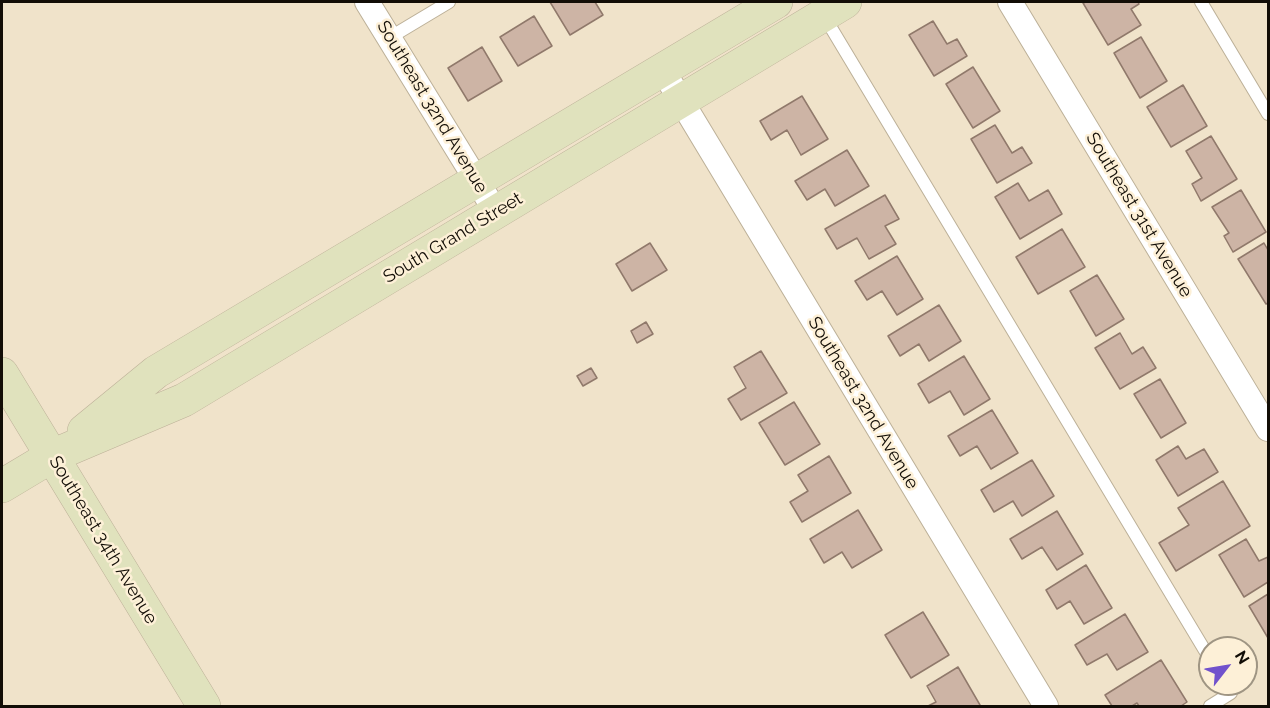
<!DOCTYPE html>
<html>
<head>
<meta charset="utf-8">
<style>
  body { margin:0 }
  #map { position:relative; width:1270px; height:708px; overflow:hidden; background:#f0e3ca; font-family:Raleway,sans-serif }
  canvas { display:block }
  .frame { position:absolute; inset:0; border:3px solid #120d06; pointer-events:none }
  .north { position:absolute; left:1198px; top:636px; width:60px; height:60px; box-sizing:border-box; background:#fdf0d7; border:2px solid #9f9583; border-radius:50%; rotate:59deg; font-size:16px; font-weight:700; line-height:24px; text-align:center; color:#120d06 }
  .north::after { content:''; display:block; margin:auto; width:21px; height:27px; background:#7152cc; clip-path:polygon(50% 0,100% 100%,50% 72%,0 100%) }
</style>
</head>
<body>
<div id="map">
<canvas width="1270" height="708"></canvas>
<div class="frame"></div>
<div class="north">N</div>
</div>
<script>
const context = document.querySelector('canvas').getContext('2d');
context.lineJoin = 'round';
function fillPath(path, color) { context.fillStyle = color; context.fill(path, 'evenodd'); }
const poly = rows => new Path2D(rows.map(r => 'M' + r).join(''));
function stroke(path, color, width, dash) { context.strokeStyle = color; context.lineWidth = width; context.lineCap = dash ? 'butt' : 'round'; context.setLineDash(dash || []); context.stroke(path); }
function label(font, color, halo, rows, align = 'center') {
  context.font = font + ' Raleway,sans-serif'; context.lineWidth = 5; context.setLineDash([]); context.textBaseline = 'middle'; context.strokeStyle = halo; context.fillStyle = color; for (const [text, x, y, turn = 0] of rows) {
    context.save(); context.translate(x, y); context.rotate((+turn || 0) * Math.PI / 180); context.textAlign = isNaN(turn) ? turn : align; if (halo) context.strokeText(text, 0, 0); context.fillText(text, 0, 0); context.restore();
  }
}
const building = poly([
  [550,2,595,2,603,15,570,35,550,2],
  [1086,2,1138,2,1139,4,1131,9,1141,25,1108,45,1083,3,1086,2],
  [534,16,552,46,518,66,500,37,534,16],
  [933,21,947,44,957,39,967,56,934,76,909,35,933,21],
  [1141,37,1167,81,1140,98,1114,53,1141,37],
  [482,47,502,81,468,101,448,68,482,47],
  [973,67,1000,111,973,128,946,84,973,67],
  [1183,85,1207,126,1171,147,1147,107,1183,85],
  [802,96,828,139,801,155,787,130,771,140,760,121,802,96],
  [995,125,1012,153,1022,147,1032,163,997,183,971,139,995,125],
  [1211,136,1237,179,1201,201,1192,184,1202,178,1186,151,1211,136],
  [847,150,869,186,835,206,825,189,807,200,795,181,847,150],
  [1018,183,1029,201,1048,190,1062,214,1020,239,995,197,1018,183],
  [1241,190,1266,232,1233,252,1224,236,1229,233,1212,207,1241,190],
  [885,195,899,219,885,226,896,244,869,259,857,238,837,249,825,229,885,195],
  [1062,229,1085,267,1038,294,1016,257,1062,229],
  [650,243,667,270,632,291,616,264,650,243],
  [1264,243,1268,250,1268,303,1266,304,1238,259,1264,243],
  [897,256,923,299,897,315,882,291,867,300,855,281,897,256],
  [1097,275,1124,319,1096,336,1070,291,1097,275],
  [939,305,961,341,929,361,919,344,900,356,888,336,939,305],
  [646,322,653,334,637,343,631,331,646,322],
  [1120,333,1132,354,1143,347,1156,368,1120,389,1095,348,1120,333],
  [761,351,787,393,741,420,728,399,746,388,734,367,761,351],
  [964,356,990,399,964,415,950,391,929,403,918,384,964,356],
  [591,368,597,378,583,386,577,376,591,368],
  [1160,379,1186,423,1161,438,1134,394,1160,379],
  [794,402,820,444,785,465,759,423,794,402],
  [992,410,1018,453,991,469,977,446,960,456,948,436,992,410],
  [1178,446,1186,459,1204,449,1218,472,1178,496,1156,460,1178,446],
  [829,456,851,493,802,522,790,502,808,491,798,475,829,456],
  [1032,460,1054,496,1022,516,1013,501,994,512,981,490,1032,460],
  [1223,481,1250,526,1176,571,1159,543,1189,525,1178,508,1223,481],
  [858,510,882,550,852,568,842,552,824,563,810,539,858,510],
  [1057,511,1083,554,1057,570,1042,547,1022,559,1010,539,1057,511],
  [1246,539,1259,561,1268,557,1268,582,1244,597,1219,555,1246,539],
  [1086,565,1112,608,1084,624,1070,601,1057,609,1046,590,1086,565],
  [1268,594,1268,638,1249,606,1268,594],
  [923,612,949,655,911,678,885,635,923,612],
  [1125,614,1148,652,1117,670,1107,654,1087,665,1075,645,1125,614],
  [1161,660,1187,702,1181,706,1139,706,1137,703,1132,706,1112,706,1105,695,1161,660],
  [958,667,980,705,977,706,928,706,936,702,927,686,958,667]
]);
fillPath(building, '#cdb4a5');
stroke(building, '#90796b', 1.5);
const lane = poly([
  [1201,2,1268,114],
  [824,16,1210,659],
  [389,38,449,2],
  [1210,706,1231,693,1225,684]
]);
const street = poly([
  [367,2,496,212],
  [1010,2,1268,429],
  [662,69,1046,706]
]);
const secondary = poly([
  [2,374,204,706],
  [84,431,156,372,776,2],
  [2,486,52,456,184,400,845,2]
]);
stroke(lane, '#bcb098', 14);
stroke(street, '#bcb098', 26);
stroke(secondary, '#bcb098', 34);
stroke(lane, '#fff', 12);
stroke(street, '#fff', 24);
stroke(secondary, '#e0e2bd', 33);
label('18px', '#120d06', '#fdf0d7', [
  ["Southeast 32nd Avenue",432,107,59],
  ["Southeast 31st Avenue",1139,215,59],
  ["South Grand Street",453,238,-31],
  ["Southeast 32nd Avenue",863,403,59],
  ["Southeast 34th Avenue",103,540,59]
]);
</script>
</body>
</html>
